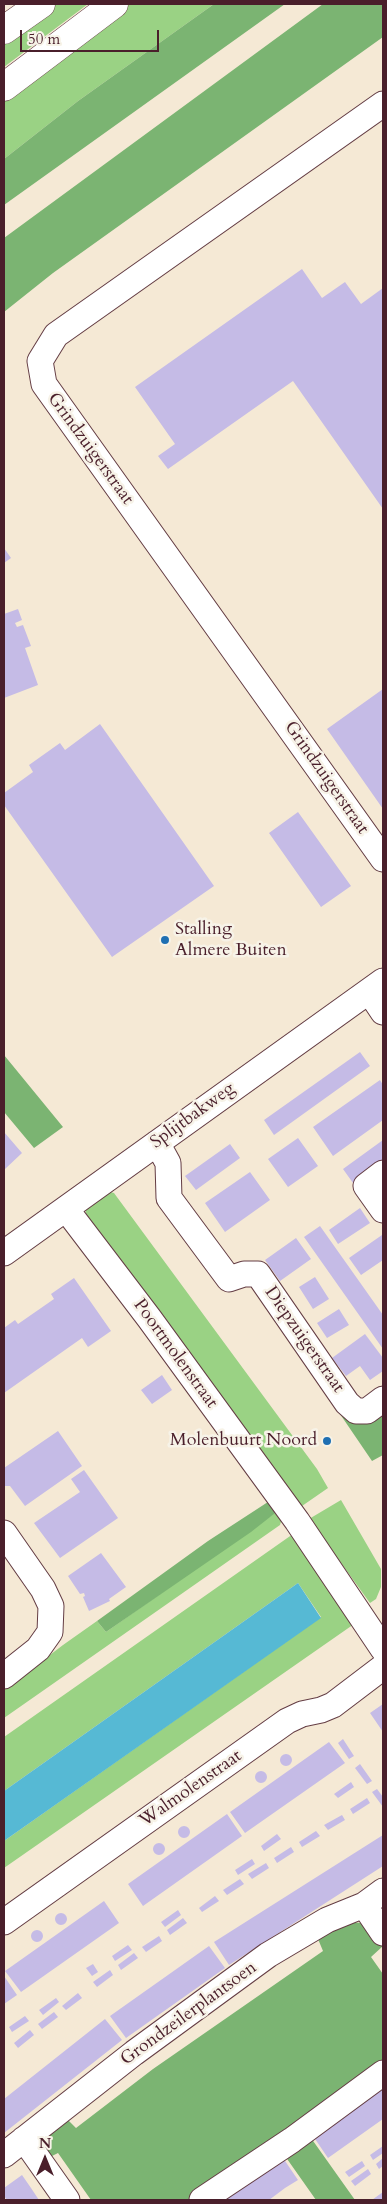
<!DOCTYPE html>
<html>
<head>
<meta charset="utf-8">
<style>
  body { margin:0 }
  #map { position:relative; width:387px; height:2204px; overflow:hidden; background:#f5e9d5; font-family:Cardo,serif }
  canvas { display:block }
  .frame { position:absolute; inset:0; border:5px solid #4a1f2b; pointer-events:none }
  .north { position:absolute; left:20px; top:2134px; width:50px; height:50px; -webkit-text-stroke:4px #f7f3e8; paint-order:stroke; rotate:0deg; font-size:14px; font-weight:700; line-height:20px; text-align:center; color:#4a1f2b }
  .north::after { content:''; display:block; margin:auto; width:18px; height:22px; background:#4a1f2b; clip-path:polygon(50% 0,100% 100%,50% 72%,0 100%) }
  .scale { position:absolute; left:20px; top:30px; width:139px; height:22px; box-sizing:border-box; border:2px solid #4a1f2b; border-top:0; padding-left:6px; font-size:15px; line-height:18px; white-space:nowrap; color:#4a1f2b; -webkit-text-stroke:4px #f7f3e8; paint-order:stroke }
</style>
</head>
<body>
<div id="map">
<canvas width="387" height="2204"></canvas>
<div class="frame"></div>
<div class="north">N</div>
<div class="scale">50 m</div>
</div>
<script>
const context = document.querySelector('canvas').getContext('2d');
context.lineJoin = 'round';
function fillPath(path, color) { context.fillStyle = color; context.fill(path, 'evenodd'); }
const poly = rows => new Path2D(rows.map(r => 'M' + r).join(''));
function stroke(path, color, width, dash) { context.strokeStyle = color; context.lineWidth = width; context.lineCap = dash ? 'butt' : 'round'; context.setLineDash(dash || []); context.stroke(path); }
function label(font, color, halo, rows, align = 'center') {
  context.font = font + ' Cardo,serif'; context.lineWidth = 5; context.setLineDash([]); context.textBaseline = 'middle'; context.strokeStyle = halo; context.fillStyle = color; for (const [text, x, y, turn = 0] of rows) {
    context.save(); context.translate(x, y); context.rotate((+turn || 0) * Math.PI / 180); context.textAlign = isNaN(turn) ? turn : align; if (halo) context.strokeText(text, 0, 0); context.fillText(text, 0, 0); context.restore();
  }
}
fillPath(poly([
  [54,4,88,4,4,67,4,41],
  [130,4,214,4,78,101,4,159,4,96],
  [104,1190,114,1193,317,1469,328,1488,302,1506,297,1503,86,1214,85,1202],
  [341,1500,381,1569,381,1587,376,1599,370,1603,309,1519],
  [279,1510,283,1515,280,1525,4,1718,4,1690,63,1645,97,1621,106,1632],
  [293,1534,357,1622,4,1868,4,1841,321,1617,298,1583,4,1791,4,1737]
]), '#9ad284');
fillPath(poly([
  [214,4,285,4,4,205,4,159,78,101],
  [323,4,383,4,383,37,53,273,4,312,4,238],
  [4,1055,63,1127,34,1148,4,1112],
  [383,1406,383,1455,372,1461,340,1414,347,1409],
  [271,1500,279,1510,251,1532,106,1632,97,1621,208,1541],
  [346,1922,363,1923,383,1946,371,1957,383,1974,383,2066,194,2200,91,2200,58,2153,46,2159,42,2146,47,2129,64,2116,76,2128,153,2069,323,1951,318,1939],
  [311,2138,355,2200,316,2200,285,2156]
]), '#7bb472');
fillPath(poly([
  [298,1583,321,1618,4,1841,4,1791]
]), '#56b9d4');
fillPath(poly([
  [302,269,322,298,345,282,361,304,383,288,383,509,293,381,168,469,158,456,175,444,135,387],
  [4,548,11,558,4,563],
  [18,609,22,620,15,623,17,627,23,625,31,646,25,648,38,685,4,698,4,614],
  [383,689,383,809,327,729],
  [100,724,214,886,112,957,4,805,4,793,33,772,29,765,60,743,65,750],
  [298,812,351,886,321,907,269,833],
  [360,1052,370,1066,274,1135,264,1120],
  [380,1080,383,1085,383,1120,333,1156,313,1127],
  [4,1132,22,1153,4,1170],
  [298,1138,318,1166,288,1187,268,1159],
  [383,1140,383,1162,353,1183,343,1169],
  [230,1144,240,1158,196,1190,185,1176],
  [250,1172,270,1200,225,1232,205,1203],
  [360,1208,370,1223,338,1244,329,1230],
  [320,1226,383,1315,383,1349,304,1237],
  [382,1235,383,1260,361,1275,349,1258],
  [296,1238,311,1259,280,1281,265,1260],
  [315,1277,329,1299,313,1309,299,1287],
  [74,1278,111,1331,88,1347,82,1338,4,1393,4,1328,15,1320,18,1324,54,1299,51,1294],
  [339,1309,349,1325,327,1338,317,1323],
  [365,1334,383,1358,383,1371,370,1380,360,1366,346,1376,332,1358],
  [162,1375,172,1390,152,1404,141,1390],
  [58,1431,82,1466,25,1506,10,1486,5,1486,4,1468],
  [84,1470,118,1518,60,1558,34,1523,80,1492,71,1479],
  [101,1553,126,1587,109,1599,110,1601,89,1611,83,1597,85,1596,84,1593,80,1594,68,1576],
  [383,1704,383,1732,370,1713],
  [343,1739,354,1756,349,1759,338,1743],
  [329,1742,345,1763,245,1833,230,1812],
  '280 1760a6 6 0 1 1 12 0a6 6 0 1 1-12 0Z',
  [360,1764,372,1781,367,1784,355,1768],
  '255 1777a6 6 0 1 1 12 0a6 6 0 1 1-12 0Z',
  [351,1782,354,1787,338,1798,334,1794],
  [377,1789,383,1797,383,1807,372,1792],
  [367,1798,370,1803,353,1814,350,1809],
  [227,1814,242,1836,143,1906,128,1884],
  [342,1815,345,1820,328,1830,324,1825],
  '178 1832a6 6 0 1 1 12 0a6 6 0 1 1-12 0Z',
  [316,1831,320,1836,302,1847,299,1842],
  [277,1834,281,1839,264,1851,261,1846],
  [383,1835,383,1866,229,1965,214,1942],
  '153 1849a6 6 0 1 1 12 0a6 6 0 1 1-12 0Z',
  [291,1847,294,1852,277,1863,274,1858],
  [252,1859,255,1864,238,1875,235,1870],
  [266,1863,269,1868,252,1879,248,1874],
  [240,1879,244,1884,227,1895,223,1890],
  [215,1896,219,1901,202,1912,199,1908],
  [104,1901,119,1923,21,1992,5,1971],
  [178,1910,181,1915,165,1927,161,1922],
  '55 1919a6 6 0 1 1 12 0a6 6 0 1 1-12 0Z',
  [183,1918,187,1923,170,1935,167,1930],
  '31 1936a6 6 0 1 1 12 0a6 6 0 1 1-12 0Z',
  [159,1936,162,1941,146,1952,142,1947],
  [128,1945,132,1950,115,1961,112,1956],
  [209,1946,225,1968,126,2038,110,2016],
  [134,1953,138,1958,121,1970,118,1965],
  [93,1964,98,1972,92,1976,86,1968],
  [110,1970,113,1975,97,1987,93,1982],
  [4,1976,17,1995,4,2004],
  [78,1993,82,1998,66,2010,62,2006],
  [56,1998,59,2002,43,2015,39,2010],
  [54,2012,58,2017,42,2029,38,2024],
  [25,2016,29,2021,12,2032,9,2027],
  [105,2019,122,2040,4,2133,4,2099],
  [30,2030,34,2035,18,2048,14,2043],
  [383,2087,383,2119,328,2158,313,2136],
  [383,2146,383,2153,373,2160,370,2155],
  [283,2158,298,2180,285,2188,269,2200,222,2200],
  [383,2158,383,2166,379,2169,376,2164],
  [362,2161,365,2166,349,2177,345,2172],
  [368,2169,371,2174,355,2186,351,2181],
  [22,2175,31,2188,39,2200,7,2200,4,2196,4,2188],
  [383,2192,383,2200,372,2200,376,2197]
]), '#c5bbe6');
const minor = poly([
  [383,104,56,335,40,361,44,384,383,859],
  [369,991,383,1012],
  [157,1143,168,1163,169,1198,229,1279,244,1274,258,1274,347,1403,356,1411,367,1411,383,1399],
  [383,1173,366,1186,383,1210],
  [66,1209,149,1318,297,1521,383,1649],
  [4,1253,383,981],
  [4,1533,43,1589,51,1606,50,1632,38,1649,4,1676],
  [364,1905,383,1933],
  [4,1922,287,1721,302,1714,321,1710,333,1705,383,1667],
  [24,2139,67,2200],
  [4,2155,134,2053,268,1955,327,1920,364,1905,383,1891],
  [202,2200,292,2140,383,2073]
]);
const highway = poly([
  [4,30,41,4],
  [4,87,114,4]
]);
stroke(minor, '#643d44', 27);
stroke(highway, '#643d44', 29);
stroke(minor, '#fff', 25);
stroke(highway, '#fff', 28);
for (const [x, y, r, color] of [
  [165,940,5,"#1f6fb2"],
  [327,1441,5,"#1f6fb2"]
]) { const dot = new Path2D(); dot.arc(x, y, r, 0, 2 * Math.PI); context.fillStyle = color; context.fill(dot); stroke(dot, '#f7f3e8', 2); }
label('18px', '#4a1f2b', '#f7f3e8', [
  ["Grindzuigerstraat",90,449,54],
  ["Grindzuigerstraat",326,778,55],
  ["Splijtbakweg",193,1116,-36],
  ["Diepzuigerstraat",304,1340,55],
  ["Poortmolenstraat",175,1354,54],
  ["Walmolenstraat",191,1789,-35],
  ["Grondzeilerplantsoen",189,2014,-36]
]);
label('18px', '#4a1f2b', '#f7f3e8', [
  ["Stalling",175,930],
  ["Almere Buiten",175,951],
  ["Molenbuurt Noord",317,1441,"right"]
], 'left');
</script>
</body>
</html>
